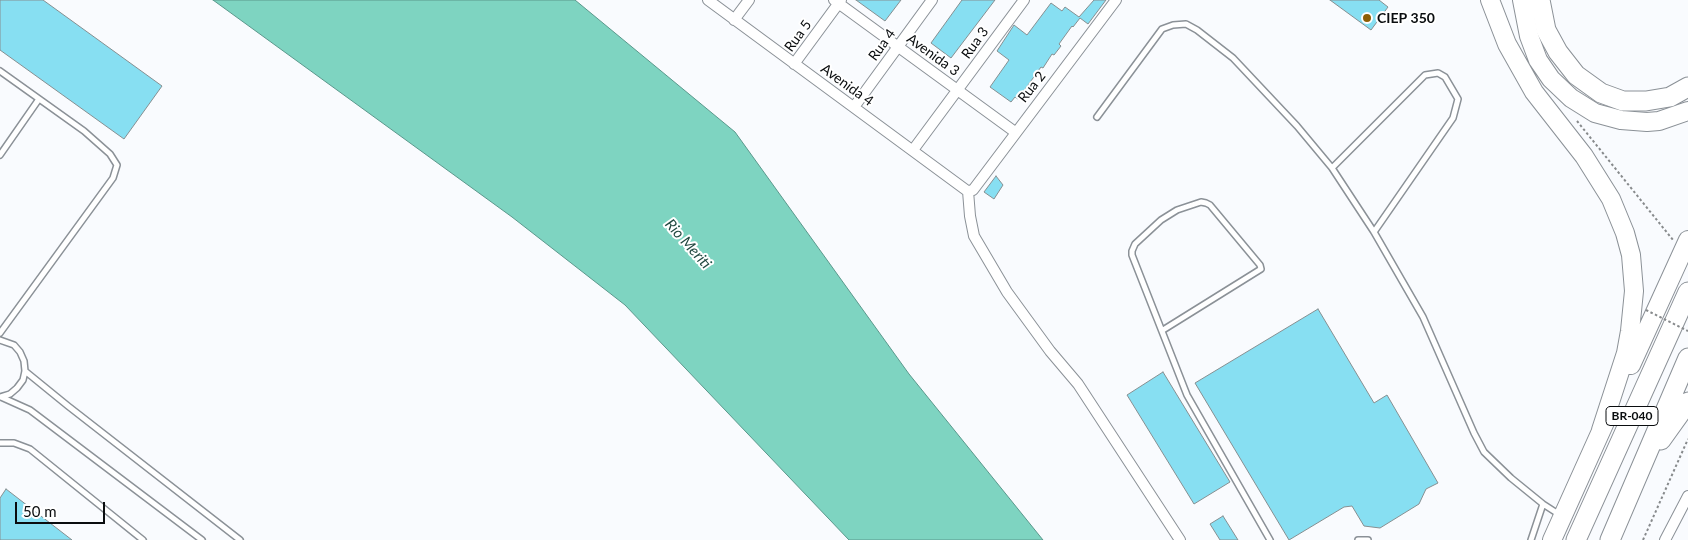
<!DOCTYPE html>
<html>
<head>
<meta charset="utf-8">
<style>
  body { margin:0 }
  #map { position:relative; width:1688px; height:540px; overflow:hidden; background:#f9fbfe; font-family:Lato,sans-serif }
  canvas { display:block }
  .scale { position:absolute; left:15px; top:502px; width:90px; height:22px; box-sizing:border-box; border:2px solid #0a0d0f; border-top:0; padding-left:6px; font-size:15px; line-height:18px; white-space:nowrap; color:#0a0d0f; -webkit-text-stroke:4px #fff; paint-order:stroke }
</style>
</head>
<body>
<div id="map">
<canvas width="1688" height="540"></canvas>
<div class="scale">50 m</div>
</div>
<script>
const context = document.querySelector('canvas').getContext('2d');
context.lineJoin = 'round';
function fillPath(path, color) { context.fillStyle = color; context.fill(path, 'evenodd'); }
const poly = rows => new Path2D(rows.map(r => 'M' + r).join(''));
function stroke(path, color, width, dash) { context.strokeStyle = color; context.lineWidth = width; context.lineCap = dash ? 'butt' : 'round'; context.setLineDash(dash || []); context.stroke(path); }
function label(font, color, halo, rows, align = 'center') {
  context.font = font + ' Lato,sans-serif'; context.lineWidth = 4; context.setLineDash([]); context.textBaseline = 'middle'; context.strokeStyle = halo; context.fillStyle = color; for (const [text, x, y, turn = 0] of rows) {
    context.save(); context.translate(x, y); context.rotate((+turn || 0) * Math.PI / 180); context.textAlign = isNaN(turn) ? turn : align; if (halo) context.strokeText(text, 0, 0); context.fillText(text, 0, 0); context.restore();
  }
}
const water = poly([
  [213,0,575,0,735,132,909,374,1043,540,849,540,625,305,512,217,213,0]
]);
fillPath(water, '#7ed4c1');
stroke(water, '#5b988c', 1);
const building = poly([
  [0,0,43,0,162,86,124,139,0,50,0,0],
  [856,0,901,0,885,21,856,0],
  [962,0,995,0,951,58,931,43,962,0],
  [1094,0,1106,0,1088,24,1080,18,1073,27,1072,26,1059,44,1061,46,1054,55,1052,54,1043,68,1041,67,1018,99,1015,97,1011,102,990,87,1009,60,997,51,1014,25,1027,35,1051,3,1062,11,1065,7,1079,17,1094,0],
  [1330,0,1379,0,1388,7,1371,30,1330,0],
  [996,176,1003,185,994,199,984,192,996,176],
  [1318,309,1374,403,1387,395,1438,483,1426,489,1419,504,1380,528,1364,526,1352,506,1344,507,1289,540,1195,383,1318,309],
  [1163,372,1230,482,1194,504,1127,395,1163,372],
  [6,489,72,540,0,540,0,498,6,489],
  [1223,516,1238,540,1220,540,1210,524,1223,516]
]);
fillPath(building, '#87dff2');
stroke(building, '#868f91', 1);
const service = poly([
  [0,71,84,131,110,154,117,165,113,178,0,333],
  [1097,117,1162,29,1173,25,1186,24,1197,30,1233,58,1297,126,1332,168,1374,232,1423,317,1474,433,1484,452,1511,478,1543,504,1560,515],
  [0,155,39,99],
  [1332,168,1425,75,1438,73,1445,77,1458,99,1453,118,1374,232],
  [1163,330,1261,269,1260,265,1210,205,1206,203,1201,202,1177,210,1161,220,1135,244,1132,251,1132,255,1187,395,1270,540],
  [0,340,14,345,20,352,24,361,25,371,23,380,17,388,10,394,0,397],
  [25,371,68,406,240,540],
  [1,397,30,410,202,540],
  [0,443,14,443,30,449,143,540],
  [1358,540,1368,540],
  [1531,540,1543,504]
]);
const minor = poly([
  [708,0,966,190,970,191,973,190,1116,0],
  [834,0,1015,132],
  [734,20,749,0],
  [794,64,841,0],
  [854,107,932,0],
  [913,150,1024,0],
  [968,191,970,216,974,236,1007,292,1050,351,1078,384,1180,540],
  [1665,540,1688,496]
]);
const trunk = poly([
  [1490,0,1507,44,1534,92,1584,156,1611,199,1625,233,1631,255,1634,291,1630,331,1626,353,1601,430],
  [1522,0,1529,36,1538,60,1551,79,1571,98,1595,113,1621,120,1647,122,1659,121,1688,111],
  [1631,365,1688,240],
  [1552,540,1606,420]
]);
const motorway = poly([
  [1540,0,1546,30,1558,52,1576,75,1601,93,1623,101,1646,101,1670,97,1688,87],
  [1661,440,1688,402],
  [1576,540,1688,292],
  [1610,540,1688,358]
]);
stroke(service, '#8b9197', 8);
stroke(minor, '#8b9197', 12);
stroke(trunk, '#8b9197', 20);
stroke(motorway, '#8b9197', 21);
stroke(poly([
  [1577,121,1673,240],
  [1643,540,1688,439]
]), '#878a8c', 2, [2.5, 2.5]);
stroke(service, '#fff', 5);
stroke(minor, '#fff', 10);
stroke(trunk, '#fff', 18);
stroke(motorway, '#fff', 19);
stroke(poly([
  [1646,310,1688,331]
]), '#878a8c', 2, [2.5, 2.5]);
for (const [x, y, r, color] of [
  [1367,18,5,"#8d5e05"]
]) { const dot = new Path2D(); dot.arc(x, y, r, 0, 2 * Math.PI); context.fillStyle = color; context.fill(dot); stroke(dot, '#fff', 2); }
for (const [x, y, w] of [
  [1632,416,52]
]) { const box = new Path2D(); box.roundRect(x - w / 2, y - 9.5, w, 19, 4); context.fillStyle = '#fff'; context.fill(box); stroke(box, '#0a0d0f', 1); }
label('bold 12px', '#0a0d0f', null, [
  ["BR-040",1632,416]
]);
label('bold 14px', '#0a0d0f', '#fff', [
  ["CIEP 350",1377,18]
], 'left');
label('14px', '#0a0d0f', '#fff', [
  ["Rua 5",798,36,-54],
  ["Rua 3",975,43,-54],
  ["Rua 4",882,45,-54],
  ["Avenida 3",933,55,36],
  ["Avenida 4",847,85,36],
  ["Rua 2",1032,87,-52]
]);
label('italic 15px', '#224941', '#fff', [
  ["Rio Meriti",688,244,48]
]);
</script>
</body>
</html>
